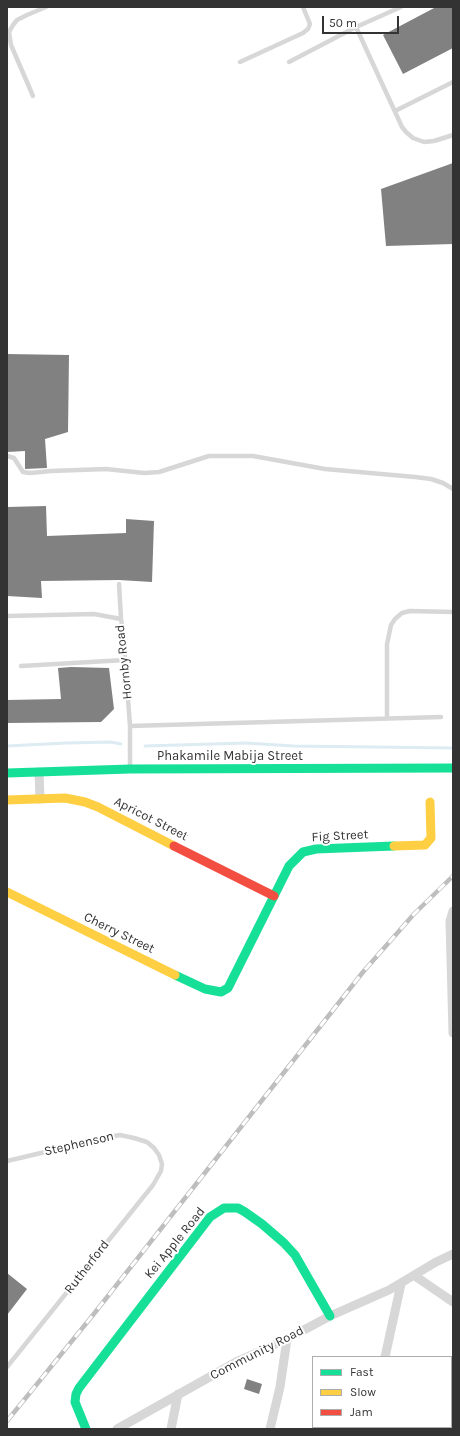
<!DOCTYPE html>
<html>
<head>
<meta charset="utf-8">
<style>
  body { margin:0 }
  #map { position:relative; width:460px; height:1436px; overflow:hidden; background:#fff; font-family:Karla,sans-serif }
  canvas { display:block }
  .frame { position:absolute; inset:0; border:8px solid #333; pointer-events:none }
  .legend { position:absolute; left:312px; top:1356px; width:140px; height:72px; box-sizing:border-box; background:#fff; border:1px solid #adadad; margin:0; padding:5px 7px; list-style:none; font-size:12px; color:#333 }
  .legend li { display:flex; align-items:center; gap:8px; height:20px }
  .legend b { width:20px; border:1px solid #adadad }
  .scale { position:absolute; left:322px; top:16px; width:77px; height:18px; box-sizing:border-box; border:2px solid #333; border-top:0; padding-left:5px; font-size:12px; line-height:14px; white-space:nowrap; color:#333; -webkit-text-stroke:3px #fff; paint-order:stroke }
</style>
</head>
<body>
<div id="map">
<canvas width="460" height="1436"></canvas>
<div class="frame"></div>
<ul class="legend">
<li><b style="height:5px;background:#16e098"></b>Fast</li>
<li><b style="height:5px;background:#ffcf43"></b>Slow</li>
<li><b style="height:5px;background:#f24e42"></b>Jam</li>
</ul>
<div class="scale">50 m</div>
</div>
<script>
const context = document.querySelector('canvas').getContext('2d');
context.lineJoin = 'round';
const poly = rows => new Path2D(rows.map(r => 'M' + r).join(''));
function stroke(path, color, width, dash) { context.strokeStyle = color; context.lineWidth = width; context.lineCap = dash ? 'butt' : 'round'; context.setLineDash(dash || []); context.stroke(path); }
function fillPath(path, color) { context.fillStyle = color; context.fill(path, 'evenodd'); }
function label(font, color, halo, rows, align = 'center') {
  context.font = font + ' Karla,sans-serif'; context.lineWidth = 4; context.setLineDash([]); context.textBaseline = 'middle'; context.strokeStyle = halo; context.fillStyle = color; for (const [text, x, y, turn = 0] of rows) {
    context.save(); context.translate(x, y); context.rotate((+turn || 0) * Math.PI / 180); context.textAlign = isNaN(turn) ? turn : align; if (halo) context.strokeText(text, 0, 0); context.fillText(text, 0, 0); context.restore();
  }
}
stroke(poly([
  [7,746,66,743,111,742,121,744],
  [145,746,246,743,293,746,453,748]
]), '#ddebf3', 3);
fillPath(poly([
  [436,7,453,7,453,48,403,74,383,35],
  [453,163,453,244,386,246,381,189],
  [7,354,69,355,68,432,45,439,47,468,25,469,25,451,7,452],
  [46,506,47,536,126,533,126,519,154,521,152,582,119,580,41,581,42,598,7,596,7,507],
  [71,667,109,668,114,709,101,722,7,723,7,700,61,699,58,668],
  [7,1273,27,1289,7,1315],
  [247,1379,262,1384,259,1394,244,1389]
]), '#818181');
stroke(poly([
  [356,27,402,127,406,132,413,138,424,142,434,141,453,135],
  [240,62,303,33,308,29,310,24,303,7],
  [289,62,356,27,401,7],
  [33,96,11,45,9,32,13,25,17,20,27,15,46,7],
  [395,111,453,82],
  [7,456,14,458,23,472,30,473,51,471,106,469,144,473,159,472,209,456,253,456,325,469,415,477,431,479,443,483,453,489],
  [119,584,121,619],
  [7,616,94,614,121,619,123,631,130,726,130,766],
  [21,666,125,660],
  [387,719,387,644,391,625,395,619,402,613,410,611,453,612],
  [130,726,441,717],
  [7,1161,109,1137,120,1135,134,1138,147,1142,154,1148,159,1155,162,1164,161,1171,153,1185,7,1367]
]), '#d7d7d7', 4.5);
stroke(poly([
  [39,772,40,799],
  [453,911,450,921,453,1033],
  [415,1276,453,1302],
  [385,1357,401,1284],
  [117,1429,238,1361,287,1339,330,1316,389,1290,436,1262,453,1254],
  [171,1429,178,1394],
  [270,1429,280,1387,287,1339],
  [369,1429,369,1427]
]), '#d7d7d7', 9);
stroke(poly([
  [7,773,130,769,453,768],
  [175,975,205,989,221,992,228,988,289,866,303,852,316,849,394,846],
  [86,1429,75,1402,76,1394,79,1388,210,1217,224,1208,238,1208,245,1212,262,1224,284,1243,295,1255,330,1316]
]), '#16e098', 9);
stroke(poly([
  [7,800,65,798,85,802,98,807,174,846],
  [394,846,425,845,431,838,430,802],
  [7,892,175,975]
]), '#ffcf43', 9);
stroke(poly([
  [174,846,274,896]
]), '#f24e42', 9);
const rail = poly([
  [7,1421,93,1315,363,972,414,914,453,876]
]);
stroke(rail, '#bebebe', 4.5);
stroke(rail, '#fff', 3, [9]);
label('13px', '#333', '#fff', [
  ["Hornby Road",124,662,-96],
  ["Phakamile Mabija Street",230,756],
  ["Apricot Street",151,819,27],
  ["Fig Street",340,836,-3],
  ["Cherry Street",119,933,26],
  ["Stephenson",79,1144,-13],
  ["Kei Apple Road",175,1243,-51],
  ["Rutherford",87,1267,-52],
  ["Community Road",257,1353,-27]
]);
</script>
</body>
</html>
